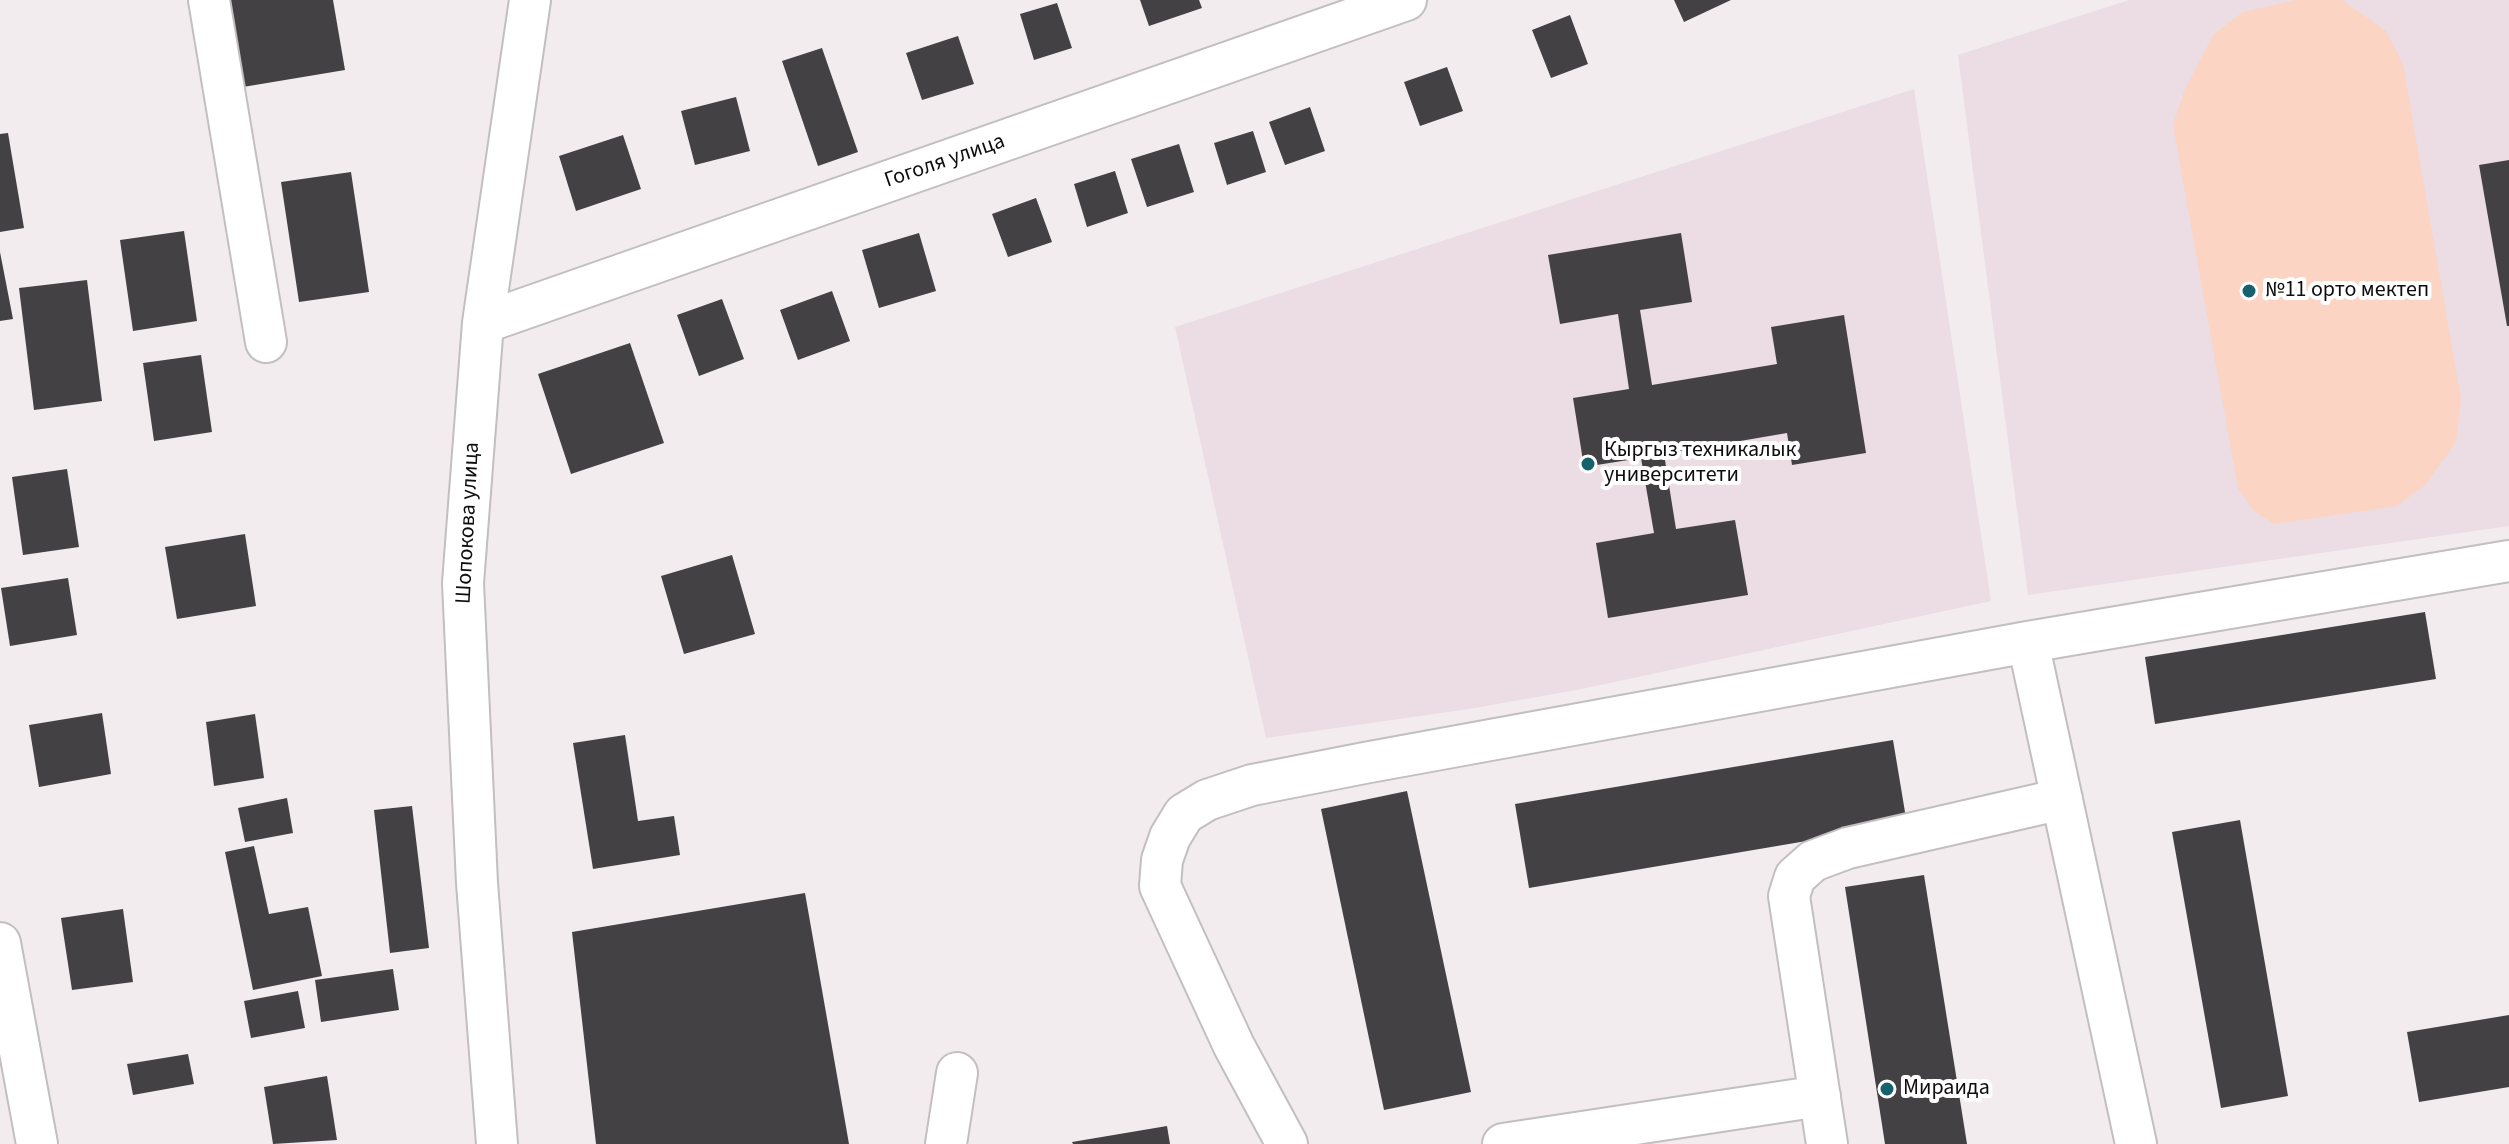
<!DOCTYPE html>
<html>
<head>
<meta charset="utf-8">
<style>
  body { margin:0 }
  canvas { display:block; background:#f2ecef }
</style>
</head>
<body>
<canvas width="2509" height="1144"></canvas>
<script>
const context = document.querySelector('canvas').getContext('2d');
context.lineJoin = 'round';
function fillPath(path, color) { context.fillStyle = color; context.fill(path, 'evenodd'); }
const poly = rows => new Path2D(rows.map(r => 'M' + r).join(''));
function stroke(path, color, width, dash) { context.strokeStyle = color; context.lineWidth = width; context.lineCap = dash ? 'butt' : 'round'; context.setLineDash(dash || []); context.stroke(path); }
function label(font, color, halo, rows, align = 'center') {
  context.font = font + ' "Source Sans 3",sans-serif'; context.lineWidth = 8; context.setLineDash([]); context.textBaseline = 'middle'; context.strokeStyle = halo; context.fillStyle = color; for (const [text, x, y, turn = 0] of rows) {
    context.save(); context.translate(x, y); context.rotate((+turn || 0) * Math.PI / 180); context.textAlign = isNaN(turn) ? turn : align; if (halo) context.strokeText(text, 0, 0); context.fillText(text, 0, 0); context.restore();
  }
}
fillPath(poly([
  [2129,0,2509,0,2509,526,2028,595,1958,55],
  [1914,89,1991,601,1582,689,1469,709,1266,738,1175,327]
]), '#ebdde3');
fillPath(poly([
  [2296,0,2342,0,2386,31,2403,64,2461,399,2456,442,2425,485,2397,506,2274,524,2254,511,2238,488,2173,125,2185,89,2214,34,2243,12]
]), '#fbd4c3');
fillPath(poly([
  [229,0,333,0,345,70,243,87],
  [1140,0,1199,0,1202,8,1149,26],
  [1674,0,1731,0,1684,22],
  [1057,3,1072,48,1034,60,1020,14],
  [1570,15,1588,64,1551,78,1532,30],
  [958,36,974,84,922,100,906,53],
  [822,48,858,152,818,166,782,61],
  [1447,67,1463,111,1420,126,1404,82],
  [736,97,750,151,695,165,681,111],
  [1310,107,1325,151,1285,165,1269,122],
  [1253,131,1266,172,1227,185,1214,143],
  [8,133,24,228,0,232,0,134],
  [623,135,641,189,576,211,559,156],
  [1179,144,1194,192,1147,207,1131,159],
  [2509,160,2509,326,2507,326,2479,165],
  [1115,171,1128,213,1087,227,1074,184],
  [351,172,369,292,299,302,281,182],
  [1036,198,1052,242,1008,257,992,214],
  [184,231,197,321,133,331,120,240],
  [919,233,936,291,879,308,862,250],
  [1681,233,1692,302,1640,310,1652,385,1777,364,1771,327,1844,315,1866,453,1792,465,1787,433,1664,454,1676,529,1735,520,1748,595,1608,618,1596,543,1654,533,1641,458,1584,467,1573,398,1629,389,1618,314,1560,324,1548,255],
  [0,252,13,319,0,321],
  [87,280,102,401,34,410,19,288],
  [832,291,850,341,798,360,780,310],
  [722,299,744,359,699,376,677,315],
  [630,343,664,443,571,474,538,374],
  [201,355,212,432,154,441,143,363],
  [67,469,79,547,23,555,12,477],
  [245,534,256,606,177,619,165,547],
  [732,555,755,634,684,654,661,576],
  [68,578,77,635,10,646,1,588],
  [2425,612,2436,679,2155,724,2145,657],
  [102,713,111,774,39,787,29,725],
  [255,714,264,778,214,786,206,722],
  [625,735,638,821,674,816,680,855,593,869,573,743],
  [1893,740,1907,824,1529,888,1515,804],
  [1407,791,1471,1092,1384,1110,1321,809],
  [287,798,293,833,245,842,238,808],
  [412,806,429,948,390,953,374,810],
  [2240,820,2288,1096,2221,1108,2172,832],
  [254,846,269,914,308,907,322,976,253,990,225,852],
  [1924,875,1967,1144,1885,1144,1845,887],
  [805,893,849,1144,596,1144,572,932],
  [123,909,133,982,72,990,61,918],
  [393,969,399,1010,321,1022,315,980],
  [298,991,305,1028,251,1038,244,1001],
  [2509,1015,2509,1087,2419,1102,2407,1032],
  [188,1054,194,1084,133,1095,127,1064],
  [327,1076,337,1140,273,1144,264,1087],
  [1167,1126,1170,1144,1073,1144,1072,1142]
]), '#444144');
const minor = poly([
  [209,0,266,342],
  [483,323,1406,0],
  [2028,642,2136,1144],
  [0,943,37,1144],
  [497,1144,477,883,463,583,483,323,530,0],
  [946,1144,957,1073],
  [1287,1144,1234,1046,1160,886,1162,860,1170,837,1184,814,1207,800,1252,785,1364,763,2028,642,2509,561],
  [1503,1144,1820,1096],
  [1827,1144,1789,896,1795,877,1813,861,1848,848,2062,799]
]);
stroke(minor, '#c3bec0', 44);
stroke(minor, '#fff', 40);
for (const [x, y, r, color] of [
  [2249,291,8,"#16616e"],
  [1588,464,8,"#16616e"],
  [1887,1089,8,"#16616e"]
]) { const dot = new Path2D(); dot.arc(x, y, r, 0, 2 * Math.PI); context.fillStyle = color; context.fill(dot); stroke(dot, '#fff', 3); }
label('22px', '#0f0d0e', '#fff', [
  ["Гоголя улица",945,162,-19],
  ["Шопокова улица",469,523,-87]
]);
label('22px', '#0f0d0e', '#fff', [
  ["№11 орто мектеп",2265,291],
  ["Кыргыз техникалык",1604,451],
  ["университети",1604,476],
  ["Мираида",1903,1089]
], 'left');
</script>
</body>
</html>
